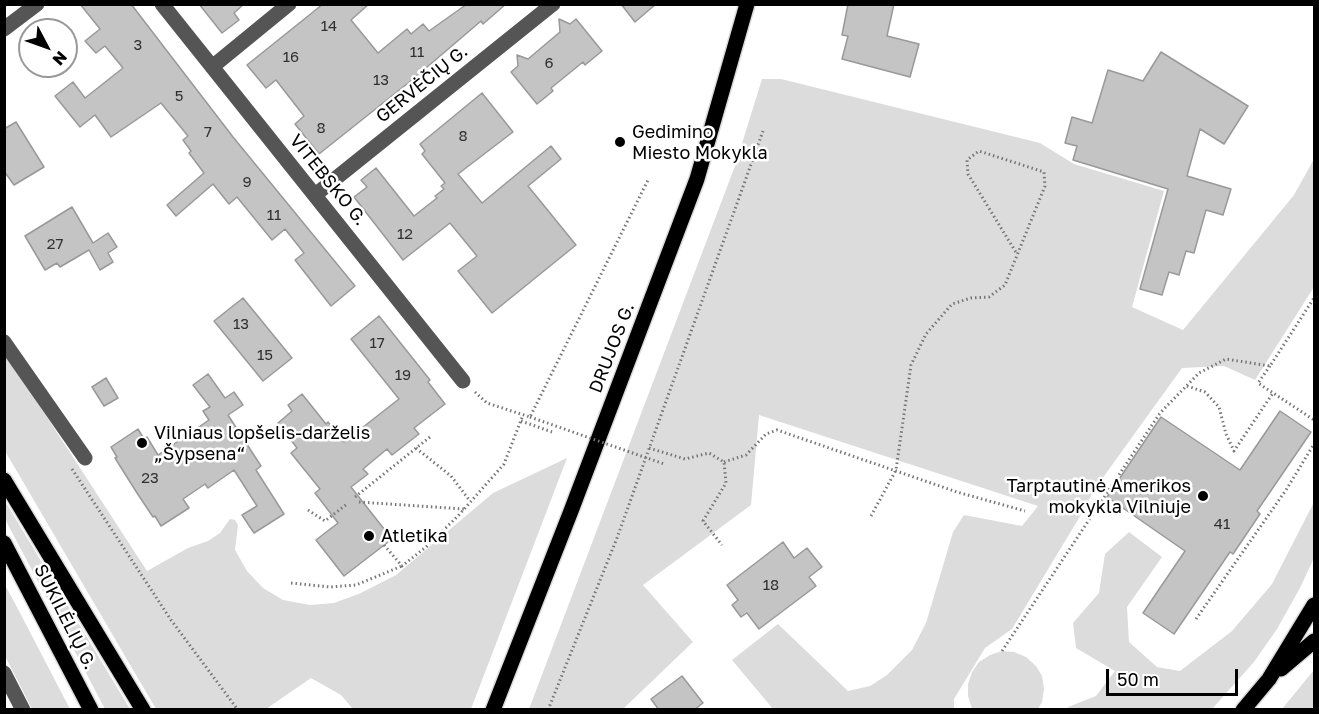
<!DOCTYPE html>
<html>
<head>
<meta charset="utf-8">
<style>
  body { margin:0 }
  #map { position:relative; width:1319px; height:714px; overflow:hidden; background:#fff; font-family:"Golos Text",sans-serif }
  canvas { display:block }
  .frame { position:absolute; inset:0; border:6px solid #000; pointer-events:none }
  .north { position:absolute; left:18px; top:18px; width:60px; height:60px; box-sizing:border-box; background:#fff; border:2px solid #999; border-radius:50%; rotate:131deg; font-size:16px; font-weight:700; line-height:24px; text-align:center; color:#000 }
  .north::after { content:''; display:block; margin:auto; width:21px; height:27px; background:#000; clip-path:polygon(50% 0,100% 100%,50% 72%,0 100%) }
  .scale { position:absolute; left:1106px; top:669px; width:132px; height:27px; box-sizing:border-box; border:3px solid #000; border-top:0; padding-left:8px; font-size:18px; line-height:21px; white-space:nowrap; color:#000; -webkit-text-stroke:4px #fff; paint-order:stroke }
</style>
</head>
<body>
<div id="map">
<canvas width="1319" height="714"></canvas>
<div class="frame"></div>
<div class="north">N</div>
<div class="scale">50 m</div>
</div>
<script>
const context = document.querySelector('canvas').getContext('2d');
context.lineJoin = 'round';
function fillPath(path, color) { context.fillStyle = color; context.fill(path, 'evenodd'); }
const poly = rows => new Path2D(rows.map(r => 'M' + r).join(''));
function stroke(path, color, width, dash) { context.strokeStyle = color; context.lineWidth = width; context.lineCap = dash ? 'butt' : 'round'; context.setLineDash(dash || []); context.stroke(path); }
function label(font, color, halo, rows, align = 'center') {
  context.font = font + ' "Golos Text",sans-serif'; context.lineWidth = 5; context.setLineDash([]); context.textBaseline = 'middle'; context.strokeStyle = halo; context.fillStyle = color; for (const [text, x, y, turn = 0] of rows) {
    context.save(); context.translate(x, y); context.rotate((+turn || 0) * Math.PI / 180); context.textAlign = isNaN(turn) ? turn : align; if (halo) context.strokeText(text, 0, 0); context.fillText(text, 0, 0); context.restore();
  }
}
fillPath(poly([
  [762,79,781,79,1040,143,1074,164,1164,191,1132,307,1183,330,1294,195,1314,159,1314,287,1255,380,1224,366,1182,368,1094,490,1079,518,1012,629,985,648,954,699,954,709,773,709,732,660,778,624,848,691,870,686,887,675,912,650,926,623,953,532,964,515,1022,526,1038,506,759,415,751,505,643,585,693,642,623,709,529,709,735,166],
  [4,351,147,571,188,548,208,541,220,533,230,519,235,520,238,525,235,550,247,571,263,588,283,600,310,605,334,603,361,593,396,575,493,493,567,458,471,709,353,709,341,695,311,678,266,709,156,709,5,451],
  [4,501,5,501,130,709,105,709,5,519],
  [1314,502,1314,558,1300,588,1277,629,1254,662,1212,709,1067,709,1068,707,1096,696,1115,671,1076,648,1073,623,1099,593,1105,554,1129,532,1162,557,1127,607,1129,642,1157,667,1180,671,1232,631,1272,584],
  [4,583,19,611,70,709,32,709,5,656],
  [1002,651,1014,652,1026,657,1036,666,1042,676,1044,689,1042,702,1038,709,972,709,968,696,968,684,972,672,979,662,990,655],
  [1314,670,1314,709,1282,709]
]), '#dcdcdc');
const building = poly([
  [80,4,131,4,233,137,355,286,331,306,295,260,304,253,285,229,272,240,237,197,229,204,213,184,176,216,167,205,204,173,189,153,191,151,183,140,188,136,161,103,111,137,95,115,80,127,55,96,73,82,85,98,123,68,105,46,96,53,85,41,100,29,80,4],
  [199,4,244,4,234,13,239,20,222,33,199,4],
  [323,4,369,4,351,20,378,53,407,29,411,34,423,24,429,31,467,4,506,4,483,24,481,21,412,80,319,154,295,124,304,116,276,80,266,88,247,65,323,4],
  [621,4,656,4,635,22,621,4],
  [848,4,894,4,887,36,919,44,910,77,842,59,848,36,842,35,848,4],
  [559,19,570,24,576,19,602,51,585,65,583,62,551,88,553,91,537,104,511,72,518,66,517,55,528,59,560,32,559,19],
  [1161,52,1248,106,1224,144,1200,129,1187,176,1231,189,1223,215,1206,210,1194,253,1186,251,1179,275,1169,272,1162,295,1140,289,1168,189,1073,160,1077,146,1065,143,1072,117,1092,123,1108,70,1143,81,1161,52],
  [482,93,513,132,458,174,482,203,551,146,561,159,528,186,576,245,492,313,458,271,477,256,450,223,403,260,354,197,367,187,361,180,376,168,414,216,437,198,435,196,444,189,441,186,445,183,422,154,425,151,420,144,482,93],
  [16,122,44,167,14,185,4,171,4,129,16,122],
  [72,207,93,243,108,233,117,247,108,253,113,262,100,270,89,250,60,267,57,263,45,270,25,236,72,207],
  [243,298,292,358,263,381,214,321,243,298],
  [379,316,430,380,428,382,445,404,414,428,419,434,392,455,387,449,363,469,368,474,351,487,392,539,344,576,316,540,338,523,315,493,320,489,291,453,297,448,278,423,292,411,288,405,302,394,326,424,328,422,344,442,399,399,351,339,379,316],
  [208,374,225,398,234,392,243,405,228,415,261,466,256,470,284,514,254,533,242,515,257,506,234,470,208,488,205,484,183,499,189,508,161,526,155,516,153,517,137,493,115,458,117,457,111,447,138,429,144,439,147,437,158,455,209,420,203,411,210,407,193,385,208,374],
  [106,378,118,398,104,406,92,387,106,378],
  [1280,411,1311,432,1257,511,1260,514,1233,554,1230,552,1174,634,1143,613,1185,551,1107,497,1161,417,1240,470,1280,411],
  [783,542,794,558,807,548,822,567,809,577,816,586,759,629,747,613,741,617,732,605,738,600,727,585,783,542],
  [682,676,703,703,694,710,659,710,651,699,682,676]
]);
fillPath(building, '#c4c4c4');
stroke(building, '#999', 1.5);
const major = poly([
  [4,480,143,710],
  [4,543,91,710],
  [1281,669,1314,641],
  [493,710,571,511,697,179,747,4],
  [1243,710,1269,679,1314,605]
]);
stroke(major, '#dbdbdb', 18);
stroke(poly([
  [1270,366,1258,383,1314,420],
  [1187,386,1205,392,1219,407,1226,434,1234,451,1273,393],
  [475,392,487,403,530,417,648,180],
  [521,421,552,432],
  [416,448,451,476,470,501],
  [649,448,685,459,709,453,724,462,726,483,703,521,722,545],
  [724,462,746,455,766,434,777,430,957,492,1025,511],
  [72,469,171,620,238,710],
  [355,497,430,437],
  [359,502,464,509],
  [308,510,325,521,347,504],
  [871,516,896,470,911,365,926,334,952,304,971,298,989,297,1005,285,1045,186,1044,172,979,151,967,160,968,174,1017,254],
  [384,545,402,566,426,547,458,516,504,464,523,415],
  [291,583,330,587,356,585,402,566],
  [1196,619,1286,490,1314,444],
  [1002,651,1160,413,1199,373,1226,359,1270,366,1314,298],
  [548,710,617,538,763,131]
]), '#777', 3, [1.5, 3]);
stroke(poly([
  [162,4,463,381],
  [4,29,37,4],
  [212,67,289,4],
  [315,195,553,4],
  [4,342,85,458],
  [4,673,23,710]
]), '#555', 15);
stroke(major, '#000', 15);
stroke(poly([
  [530,417,664,464]
]), '#777', 3, [1.5, 3]);
for (const [x, y, r, color] of [
  [620,142,6,"#000"],
  [142,443,6,"#000"],
  [1203,496,6,"#000"],
  [369,536,6,"#000"]
]) { const dot = new Path2D(); dot.arc(x, y, r, 0, 2 * Math.PI); context.fillStyle = color; context.fill(dot); stroke(dot, '#fff', 2); }
label('15px', '#313131', null, [
  ["14",329,26],
  ["3",138,45],
  ["11",417,52],
  ["16",291,57],
  ["6",549,63],
  ["13",381,80],
  ["5",179,96],
  ["8",321,128],
  ["7",208,132],
  ["8",463,136],
  ["9",247,182],
  ["11",274,215],
  ["12",405,234],
  ["27",55,244],
  ["13",241,324],
  ["17",377,343],
  ["15",265,355],
  ["19",403,375],
  ["23",150,478],
  ["41",1222,524],
  ["18",771,585]
]);
label('18px', '#000', '#fff', [
  ["GERVĖČIŲ G.",422,84,-39],
  ["VITEBSKO G.",328,180,51],
  ["DRUJOS G.",612,348,-69],
  ["SUKILĖLIŲ G.",65,617,63]
]);
label('18px', '#000', '#fff', [
  ["Gedimino",632,132],
  ["Miesto Mokykla",632,153],
  ["Vilniaus lopšelis-darželis",154,433],
  ["„Šypsena“",154,454],
  ["Tarptautinė Amerikos",1191,486,"right"],
  ["mokykla Vilniuje",1191,507,"right"],
  ["Atletika",381,536]
], 'left');
</script>
</body>
</html>
